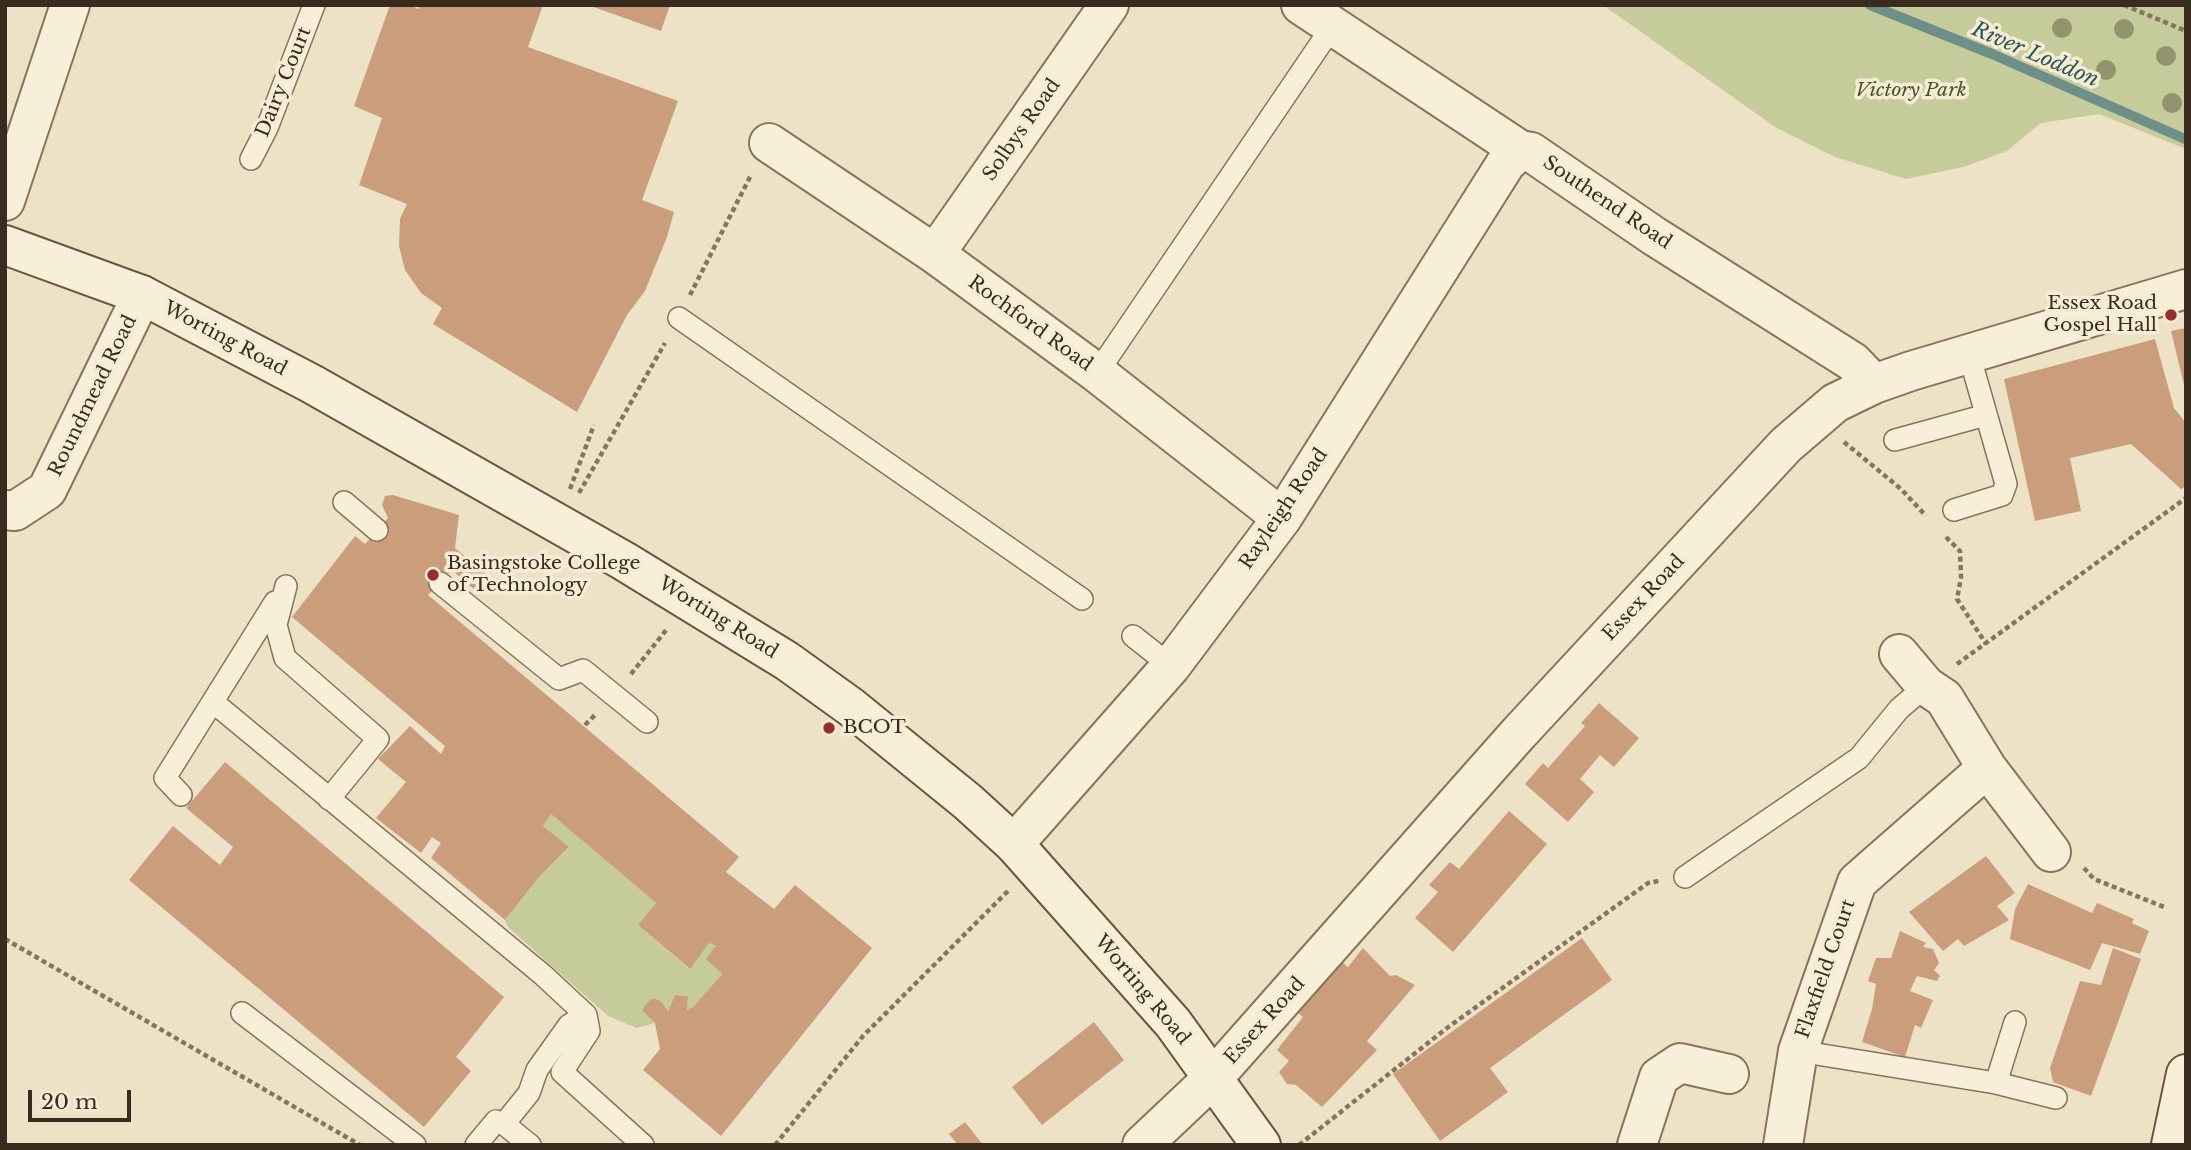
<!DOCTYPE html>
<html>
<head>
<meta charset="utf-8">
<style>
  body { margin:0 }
  #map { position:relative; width:2191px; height:1150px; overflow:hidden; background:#ede2c6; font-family:"Libre Baskerville",serif }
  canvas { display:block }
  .frame { position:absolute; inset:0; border:7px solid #392c1f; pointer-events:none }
  .scale { position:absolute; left:28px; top:1090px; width:103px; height:32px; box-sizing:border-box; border:4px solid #392c1f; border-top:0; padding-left:9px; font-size:21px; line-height:24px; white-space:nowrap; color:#392c1f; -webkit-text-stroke:5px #f5ecd5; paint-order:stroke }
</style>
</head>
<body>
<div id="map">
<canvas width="2191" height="1150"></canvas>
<div class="frame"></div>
<div class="scale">20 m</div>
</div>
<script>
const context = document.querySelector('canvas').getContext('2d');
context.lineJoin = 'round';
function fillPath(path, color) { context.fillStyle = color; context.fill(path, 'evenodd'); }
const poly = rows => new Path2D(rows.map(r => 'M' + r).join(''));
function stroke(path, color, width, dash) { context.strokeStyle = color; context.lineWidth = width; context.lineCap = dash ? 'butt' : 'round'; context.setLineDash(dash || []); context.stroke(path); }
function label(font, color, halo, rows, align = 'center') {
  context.font = font + ' "Libre Baskerville",serif'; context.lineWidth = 7; context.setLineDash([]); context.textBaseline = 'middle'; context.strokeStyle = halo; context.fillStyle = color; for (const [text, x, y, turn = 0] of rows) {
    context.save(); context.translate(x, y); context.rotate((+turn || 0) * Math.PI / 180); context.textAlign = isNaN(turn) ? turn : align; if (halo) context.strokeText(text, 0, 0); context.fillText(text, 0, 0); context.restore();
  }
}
fillPath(poly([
  [1603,5,2186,5,2186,149,2099,114,2041,123,2007,151,1963,167,1906,179,1835,157,1775,127],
  [551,814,656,903,638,925,689,969,709,943,716,946,707,959,722,974,693,1007,687,1010,688,996,675,995,668,1011,661,1001,653,998,642,1011,655,1023,637,1028,608,1016,508,927,505,920,539,877,569,848,543,826]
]), '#c5cb9a');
stroke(poly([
  [1870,5,1992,54,2185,139]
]), '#6e8f87', 10);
fillPath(poly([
  [390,5,410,5,418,9,420,5,543,5,528,47,678,101,642,200,674,212,667,237,645,291,627,315,577,412,433,324,442,308,421,293,405,270,399,246,400,219,407,204,359,185,382,118,354,106],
  [588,5,670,5,661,31],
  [2186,328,2186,389,2185,389,2171,331],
  [2155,339,2174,408,2186,423,2186,486,2181,489,2131,444,2070,458,2081,511,2035,521,2004,379],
  [393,495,459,515,455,548,491,578,478,593,452,570,428,595,739,857,726,872,774,909,795,885,872,948,721,1136,643,1070,660,1049,655,1023,642,1011,645,1005,653,998,661,1001,668,1011,675,995,688,996,687,1010,693,1007,722,974,706,959,716,946,709,943,690,969,638,925,656,903,551,814,543,826,569,847,539,877,505,920,431,858,441,843,432,837,421,853,376,818,406,782,378,759,410,726,441,754,445,746,292,617,355,536,365,544,388,518,382,505,385,496],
  [1599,703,1639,738,1614,767,1600,755,1580,779,1594,792,1568,822,1525,784,1543,763,1548,768,1585,726,1581,723],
  [225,762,504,997,456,1057,471,1071,424,1127,129,880,173,826,220,865,233,847,186,808],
  [1509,811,1547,844,1453,952,1415,918,1438,892,1429,885,1450,862,1459,869],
  [1986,856,2015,893,1997,906,2009,920,1964,946,1958,939,1943,951,1909,912],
  [2028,884,2092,913,2097,903,2134,919,2132,923,2149,931,2140,954,2102,943,2090,970,2010,939,2015,909],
  [1900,931,1926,943,1923,947,1933,949,1939,963,1934,970,1940,976,1937,981,1917,976,1910,991,1933,1000,1921,1028,1915,1025,1905,1057,1862,1042,1872,1009,1876,984,1868,981,1876,958,1891,958],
  [1582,938,1612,980,1490,1068,1508,1092,1440,1141,1393,1074],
  [1363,948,1390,976,1396,975,1415,985,1367,1041,1377,1050,1322,1107,1296,1085,1287,1084,1279,1072,1289,1061,1277,1050,1303,1017,1297,1012,1341,961,1348,967],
  [2113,948,2141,959,2091,1096,2053,1082,2050,1068,2080,981,2101,985],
  [1094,1022,1124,1060,1042,1125,1012,1087],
  [965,1122,983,1145,958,1145,949,1134]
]), '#ca9e7d');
const lane = poly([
  [251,159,267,128,314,5],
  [679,318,1082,599],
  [1097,373,1332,27],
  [1895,440,1986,415],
  [344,502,377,530],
  [1954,510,2002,495,2006,484,1969,354],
  [440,583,559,679,583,670,647,722],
  [286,586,276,625,285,658,378,739,329,799],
  [1133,636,1171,666],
  [213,702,543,975,586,1015,589,1031,562,1072,643,1145],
  [181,795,165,778,275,602],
  [1685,877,1859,758,1899,709,1926,686],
  [242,1013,415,1145],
  [1798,1051,1996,1083,2056,1098],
  [1996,1083,2015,1022],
  [504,1124,529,1093,537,1070,569,1025,586,1015],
  [476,1145,496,1121,504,1124,530,1145]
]);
const street = poly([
  [1301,5,1520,150,1531,152,1654,236,1853,362,1874,384],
  [769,143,935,254,1097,373,1282,518],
  [5,201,70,5],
  [935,254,1109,5],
  [5,510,15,511,47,490,142,295],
  [1899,654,1926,686,1944,698,1987,768,2051,852],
  [1014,844,1171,666,1282,518,1506,163,1520,150],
  [1142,1145,1214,1077,1518,734,1786,445,1835,403,1874,384,1911,371,2186,289],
  [1637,1145,1659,1077,1680,1063,1729,1074],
  [1783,1145,1798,1051,1857,882,1987,768]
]);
const secondary = poly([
  [5,245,142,295,312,384,624,561,787,661,851,707,968,802,1014,844,1173,1023,1261,1145],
  [2171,1145,2186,1074]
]);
stroke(lane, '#88745c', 24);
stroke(street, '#88745c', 42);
stroke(secondary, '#6a553f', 42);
stroke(poly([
  [2124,5,2186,31],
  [690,295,751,175],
  [1844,442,1901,489,1926,516],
  [570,489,594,425],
  [579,493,665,343],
  [1946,537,1960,551,1961,578,1957,599,1986,644],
  [1957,664,2186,498],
  [631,674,667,629],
  [585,725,595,715],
  [2084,868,2094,879,2164,907],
  [5,939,360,1145],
  [775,1145,863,1036,1008,891],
  [1299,1145,1447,1028,1648,883,1659,881]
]), '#88745c', 4.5, [5, 3.5]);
stroke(lane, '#f8efd9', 21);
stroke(street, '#f8efd9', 38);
stroke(secondary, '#f8efd9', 38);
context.fillStyle = '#93946f';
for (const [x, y] of [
  [2062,28],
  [2124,29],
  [2166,56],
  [2106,70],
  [2172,103]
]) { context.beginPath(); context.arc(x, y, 10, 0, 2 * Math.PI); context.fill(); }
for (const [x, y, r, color] of [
  [2171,315,7,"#962e2e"],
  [433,575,7,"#962e2e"],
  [829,728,7,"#962e2e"]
]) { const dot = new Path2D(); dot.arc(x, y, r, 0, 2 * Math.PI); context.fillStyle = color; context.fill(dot); stroke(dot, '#f5ecd5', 2.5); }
label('19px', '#392c1f', '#f5ecd5', [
  ["Dairy Court",284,82,-68],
  ["Solbys Road",1022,130,-55],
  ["Southend Road",1607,203,34],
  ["Rochford Road",1030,324,36],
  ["Worting Road",225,339,28],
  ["Roundmead Road",93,396,-64],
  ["Rayleigh Road",1284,509,-56],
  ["Essex Road",1644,598,-47],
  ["Worting Road",718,618,32],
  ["Flaxfield Court",1826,969,-71],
  ["Worting Road",1142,990,50],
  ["Essex Road",1265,1021,-48]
]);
label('italic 19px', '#495527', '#f5ecd5', [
  ["Victory Park",1911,91]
]);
label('19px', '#392c1f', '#f5ecd5', [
  ["Essex Road",2157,304,"right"],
  ["Gospel Hall",2157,326,"right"],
  ["Basingstoke College",447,564],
  ["of Technology",447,586],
  ["BCOT",843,728]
], 'left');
label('italic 21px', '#2f5856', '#f5ecd5', [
  ["River Loddon",2035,55,23]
]);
</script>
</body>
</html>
